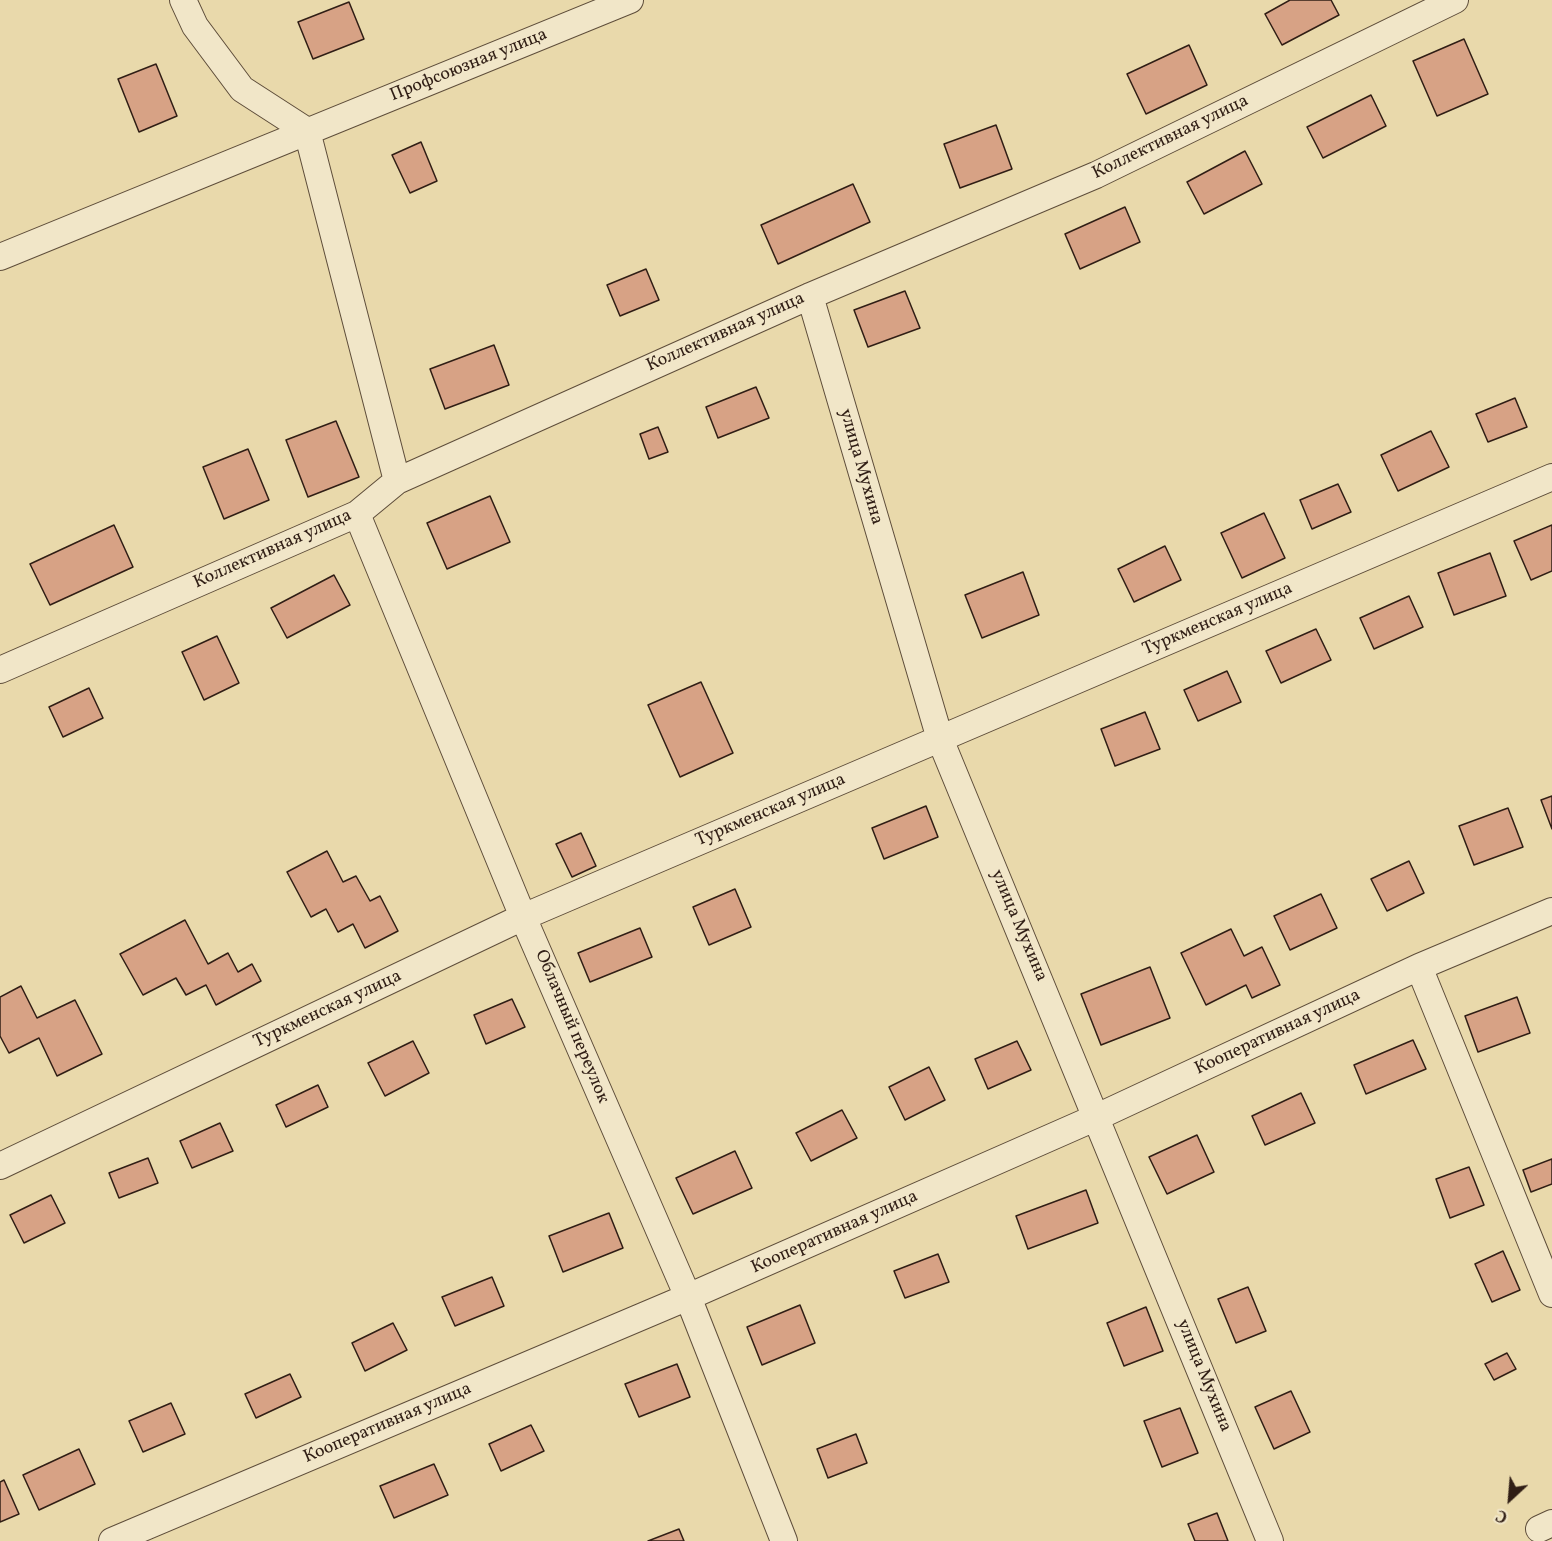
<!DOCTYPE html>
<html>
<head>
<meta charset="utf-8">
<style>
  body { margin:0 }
  #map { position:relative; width:1552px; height:1541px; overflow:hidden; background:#e9d9ab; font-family:Vollkorn,serif }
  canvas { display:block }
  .north { position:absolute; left:1480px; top:1469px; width:60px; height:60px; -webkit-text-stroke:4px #f1e6c8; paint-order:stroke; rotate:206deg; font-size:16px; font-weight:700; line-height:24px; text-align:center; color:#301e15 }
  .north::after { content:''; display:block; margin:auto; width:21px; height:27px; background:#301e15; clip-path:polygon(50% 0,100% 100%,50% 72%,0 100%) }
</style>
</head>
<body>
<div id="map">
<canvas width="1552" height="1541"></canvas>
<div class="north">С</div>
</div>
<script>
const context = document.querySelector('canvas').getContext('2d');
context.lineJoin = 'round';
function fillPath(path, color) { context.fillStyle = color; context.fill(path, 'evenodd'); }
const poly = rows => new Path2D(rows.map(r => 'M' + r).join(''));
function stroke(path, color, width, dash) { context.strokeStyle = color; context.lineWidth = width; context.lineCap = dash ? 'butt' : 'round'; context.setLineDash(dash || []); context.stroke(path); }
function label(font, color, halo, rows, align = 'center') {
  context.font = font + ' Vollkorn,serif'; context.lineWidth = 4.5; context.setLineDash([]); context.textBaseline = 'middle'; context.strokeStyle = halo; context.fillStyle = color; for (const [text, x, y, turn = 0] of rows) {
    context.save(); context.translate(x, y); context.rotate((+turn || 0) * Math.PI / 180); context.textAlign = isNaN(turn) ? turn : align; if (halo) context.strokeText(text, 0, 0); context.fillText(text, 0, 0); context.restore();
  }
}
const building = poly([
  [1290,0,1331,0,1339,15,1282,45,1265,14,1290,0],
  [349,2,364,39,313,59,298,22,349,2],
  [1464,39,1488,94,1437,116,1413,61,1464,39],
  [1189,45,1207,85,1146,114,1127,74,1189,45],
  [156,64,177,116,139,132,118,79,156,64],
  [1371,95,1386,126,1323,158,1307,127,1371,95],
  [996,125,1012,169,960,188,944,144,996,125],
  [421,142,437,181,410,193,392,155,421,142],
  [1245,151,1262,184,1204,214,1187,182,1245,151],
  [853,184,870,222,778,264,761,225,853,184],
  [1125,207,1140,242,1080,269,1065,234,1125,207],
  [646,269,659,300,620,316,607,285,646,269],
  [905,291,920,328,868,347,854,310,905,291],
  [494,345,509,385,445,409,430,369,494,345],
  [756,387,769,418,718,438,706,407,756,387],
  [1515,398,1527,427,1488,442,1476,414,1515,398],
  [336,421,359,477,308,497,286,440,336,421],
  [658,427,668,452,649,459,640,434,658,427],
  [1431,431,1449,467,1398,491,1381,455,1431,431],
  [248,449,269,500,224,519,203,467,248,449],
  [1338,484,1351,512,1312,529,1300,500,1338,484],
  [490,496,510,542,447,569,427,523,490,496],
  [1264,513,1285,558,1242,578,1221,533,1264,513],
  [114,525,133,567,50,605,30,564,114,525],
  [1552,525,1552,571,1531,580,1514,541,1552,525],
  [1165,546,1181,580,1134,602,1118,569,1165,546],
  [1490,553,1506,596,1454,615,1438,573,1490,553],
  [1023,572,1039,615,982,638,965,595,1023,572],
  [334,575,350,605,287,638,271,608,334,575],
  [1409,596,1423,627,1374,649,1360,618,1409,596],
  [1316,629,1331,660,1281,683,1266,651,1316,629],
  [217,636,239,683,204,700,182,652,217,636],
  [1227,671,1241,702,1198,721,1184,690,1227,671],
  [701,682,733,753,680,777,648,705,701,682],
  [89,688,103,718,63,737,49,707,89,688],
  [1145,712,1160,749,1115,766,1101,729,1145,712],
  [1552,796,1552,829,1541,800,1552,796],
  [926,806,938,837,884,859,872,828,926,806],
  [1508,808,1523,847,1474,865,1459,826,1508,808],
  [581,833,596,866,572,877,556,844,581,833],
  [327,851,343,882,356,876,370,901,380,896,398,931,365,948,353,924,338,932,326,909,311,917,287,872,327,851],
  [1409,861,1424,893,1387,911,1371,879,1409,861],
  [735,889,751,927,709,945,693,907,735,889],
  [1321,894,1337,928,1290,950,1274,916,1321,894],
  [185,920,208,964,228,953,238,972,252,964,261,981,216,1005,206,985,186,995,176,978,143,995,120,954,185,920],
  [640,928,652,957,590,982,578,953,640,928],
  [1231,929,1244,956,1262,947,1280,985,1252,998,1246,985,1206,1005,1181,953,1231,929],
  [1150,967,1170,1018,1101,1045,1081,994,1150,967],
  [21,986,37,1018,75,1000,102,1054,57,1076,39,1038,9,1053,0,1036,0,997,21,986],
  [1517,997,1530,1033,1478,1052,1465,1016,1517,997],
  [512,999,525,1027,486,1044,474,1015,512,999],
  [1413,1040,1426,1069,1366,1094,1354,1065,1413,1040],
  [413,1041,429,1073,385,1096,368,1063,413,1041],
  [1017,1041,1031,1070,988,1089,975,1059,1017,1041],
  [929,1067,945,1100,905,1120,889,1087,929,1067],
  [318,1085,328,1107,286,1127,276,1105,318,1085],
  [1301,1093,1315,1123,1265,1145,1252,1116,1301,1093],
  [842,1110,857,1138,811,1161,796,1133,842,1110],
  [220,1123,233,1151,192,1168,180,1141,220,1123],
  [1197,1135,1214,1172,1167,1194,1149,1157,1197,1135],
  [735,1151,752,1188,693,1214,676,1178,735,1151],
  [148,1158,158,1183,119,1198,109,1173,148,1158],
  [1552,1159,1552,1184,1531,1192,1523,1170,1552,1159],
  [1469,1167,1484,1205,1450,1218,1436,1179,1469,1167],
  [1086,1190,1098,1223,1028,1249,1016,1216,1086,1190],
  [51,1195,65,1223,24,1243,10,1215,51,1195],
  [609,1213,623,1248,563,1272,549,1236,609,1213],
  [1503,1251,1520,1290,1492,1302,1475,1264,1503,1251],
  [938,1254,949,1282,905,1298,894,1271,938,1254],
  [492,1277,504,1306,455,1326,442,1297,492,1277],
  [1248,1287,1266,1331,1236,1343,1218,1299,1248,1287],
  [800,1305,815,1343,762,1365,747,1327,800,1305],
  [1146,1307,1163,1351,1124,1366,1107,1323,1146,1307],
  [393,1323,407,1350,365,1371,352,1343,393,1323],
  [1507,1353,1516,1369,1494,1380,1485,1364,1507,1353],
  [677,1364,690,1397,639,1417,625,1384,677,1364],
  [290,1374,301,1397,256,1418,245,1394,290,1374],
  [1291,1391,1310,1432,1274,1449,1255,1407,1291,1391],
  [171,1403,185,1434,143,1452,129,1421,171,1403],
  [1180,1408,1198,1453,1162,1467,1144,1421,1180,1408],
  [531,1425,544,1451,501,1471,489,1444,531,1425],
  [856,1434,867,1463,828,1478,817,1449,856,1434],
  [79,1449,95,1484,39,1510,23,1475,79,1449],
  [434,1464,448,1495,394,1518,380,1486,434,1464],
  [4,1480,19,1514,0,1522,0,1482,4,1480],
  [1217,1513,1228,1541,1195,1541,1188,1524,1217,1513],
  [679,1529,684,1541,648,1541,679,1529]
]);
fillPath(building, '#d7a285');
stroke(building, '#301e15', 1.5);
const street = poly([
  [183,0,195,26,242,89,307,131,397,481],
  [0,257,630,0],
  [810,296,940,739,1270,1541],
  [357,514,523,917,688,1297,784,1541],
  [0,670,357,514,397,481,810,296,1096,175,1455,0],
  [1419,967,1552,1294],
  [0,1166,523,917,1552,477],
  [1539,1529,1552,1523],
  [112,1541,688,1297,1097,1117,1419,967,1552,911]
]);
stroke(street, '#5e4d3a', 28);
stroke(street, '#f1e6c8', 26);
label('18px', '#301e15', '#f1e6c8', [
  ["Профсоюзная улица",469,66,-22],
  ["Коллективная улица",1171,138,-26],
  ["Коллективная улица",726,333,-24],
  ["улица Мухина",860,467,74],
  ["Коллективная улица",273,550,-24],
  ["Туркменская улица",1218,620,-23],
  ["Туркменская улица",771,811,-23],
  ["улица Мухина",1018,926,67],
  ["Туркменская улица",328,1010,-25],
  ["Облачный переулок",571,1027,67],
  ["Кооперативная улица",1278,1033,-25],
  ["Кооперативная улица",835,1233,-24],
  ["улица Мухина",1203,1376,68],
  ["Кооперативная улица",388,1424,-23]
]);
</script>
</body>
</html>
